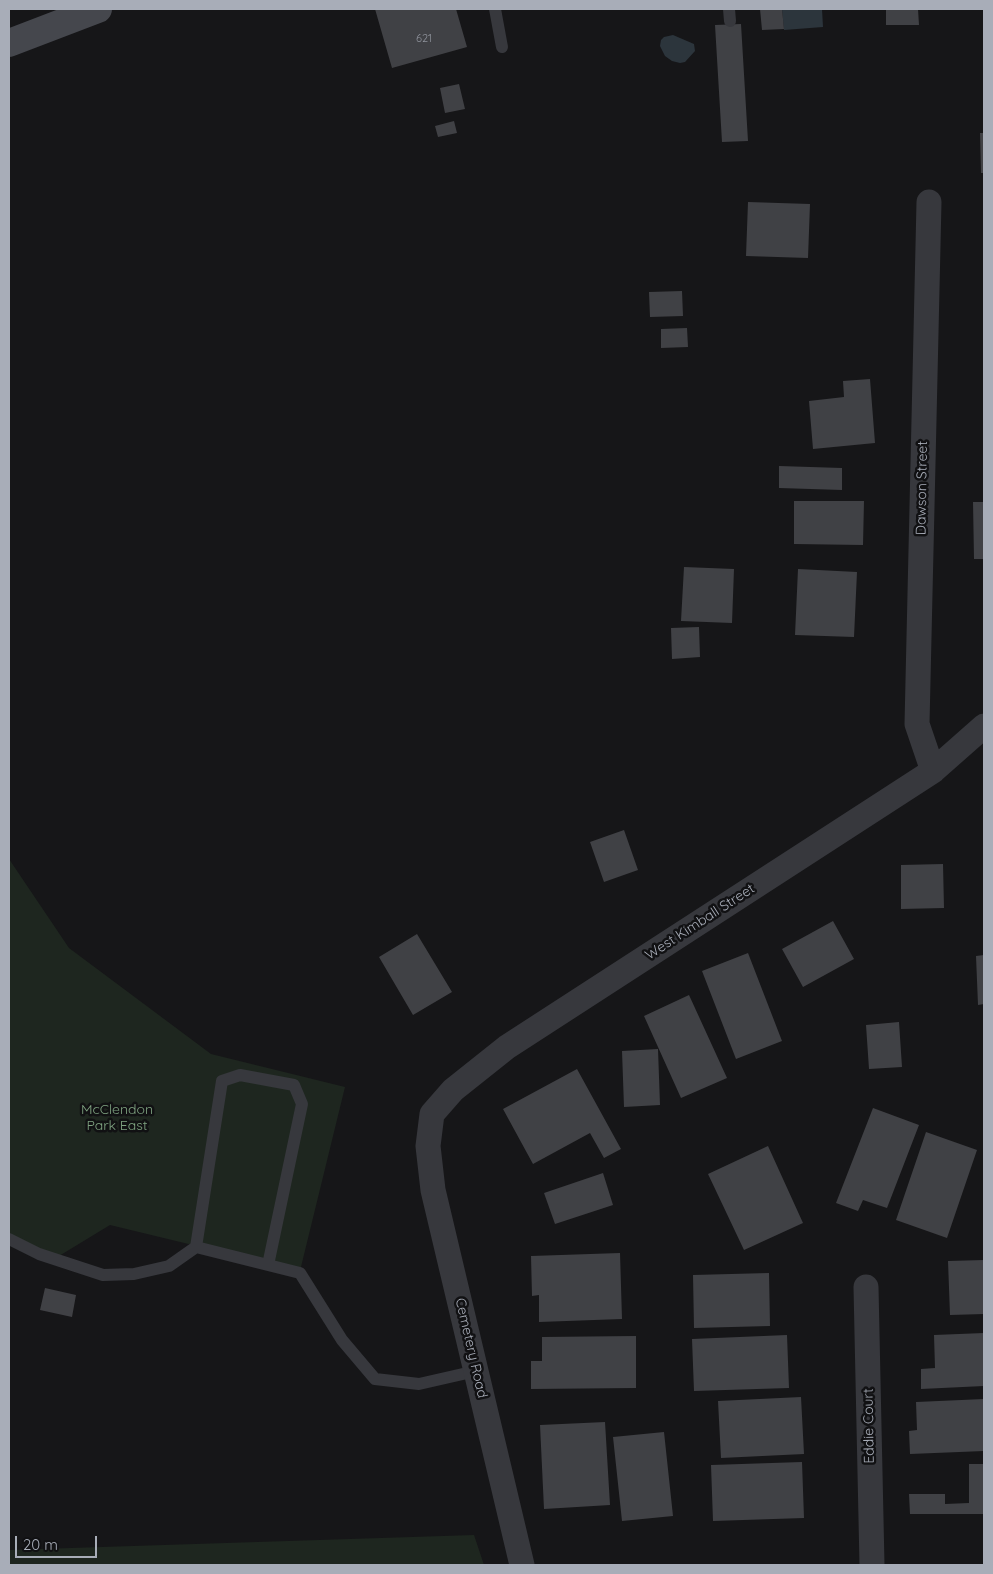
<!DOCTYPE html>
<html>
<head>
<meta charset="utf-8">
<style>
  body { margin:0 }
  #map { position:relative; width:993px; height:1574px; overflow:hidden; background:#161618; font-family:Quicksand,sans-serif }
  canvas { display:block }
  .frame { position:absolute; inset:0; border:10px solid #a8adb8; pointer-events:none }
  .scale { position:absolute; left:15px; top:1536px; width:82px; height:22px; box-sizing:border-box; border:2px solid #a8adb8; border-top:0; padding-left:6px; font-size:15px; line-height:18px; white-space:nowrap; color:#a8adb8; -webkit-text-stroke:4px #111113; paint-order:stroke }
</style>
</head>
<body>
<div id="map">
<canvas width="993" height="1574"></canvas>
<div class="frame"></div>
<div class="scale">20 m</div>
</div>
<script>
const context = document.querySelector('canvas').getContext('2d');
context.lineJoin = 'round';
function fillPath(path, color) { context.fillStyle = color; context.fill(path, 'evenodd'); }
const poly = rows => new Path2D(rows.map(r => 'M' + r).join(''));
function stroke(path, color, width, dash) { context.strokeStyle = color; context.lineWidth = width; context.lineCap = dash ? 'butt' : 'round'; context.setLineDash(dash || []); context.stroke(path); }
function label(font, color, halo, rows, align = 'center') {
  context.font = font + ' Quicksand,sans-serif'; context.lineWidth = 5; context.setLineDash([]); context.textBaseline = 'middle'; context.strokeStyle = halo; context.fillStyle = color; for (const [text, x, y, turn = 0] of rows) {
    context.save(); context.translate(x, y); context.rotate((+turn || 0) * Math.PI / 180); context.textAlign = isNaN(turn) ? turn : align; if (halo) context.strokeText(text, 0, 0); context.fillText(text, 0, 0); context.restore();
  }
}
fillPath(poly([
  [9,859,69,948,211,1054,345,1087,300,1271,110,1225,59,1256,9,1239],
  [474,1535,484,1565,9,1565,9,1550]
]), '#1e261f');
fillPath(poly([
  [782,9,822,9,823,27,784,30],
  [673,35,694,44,695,51,685,62,680,63,672,61,665,56,660,46,661,40,664,37]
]), '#2c353c');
fillPath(poly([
  [375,9,456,9,467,47,392,68],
  [760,9,782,9,784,29,762,30],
  [886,9,918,9,919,25,886,25],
  [741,24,748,141,722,142,715,25],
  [459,84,465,109,445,113,440,88],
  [454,121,457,133,438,137,435,126],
  [980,133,984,133,984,173,981,173],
  [748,202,810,204,808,258,746,256],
  [682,291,683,316,650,317,649,292],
  [687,328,688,347,661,348,661,329],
  [870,379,875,443,813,449,809,401,844,397,843,381],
  [779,466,842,468,842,490,779,488],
  [794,501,864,501,863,545,794,544],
  [973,502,984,502,984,559,974,559],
  [684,567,734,569,732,623,681,621],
  [798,569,857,572,854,637,795,635],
  [699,627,700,657,672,659,671,628],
  [624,830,638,870,604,882,590,842],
  [943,864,944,908,901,909,901,865],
  [833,921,854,959,803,987,782,949],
  [417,934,452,992,413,1015,379,957],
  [748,953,782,1041,736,1059,702,971],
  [984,955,984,1004,978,1005,976,956],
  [689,995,727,1078,681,1098,644,1016],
  [899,1022,902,1067,869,1069,866,1025],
  [658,1049,660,1105,624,1107,622,1051],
  [577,1069,621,1149,604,1158,590,1133,533,1164,503,1109],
  [873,1108,919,1125,887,1208,863,1200,858,1211,836,1203],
  [926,1132,977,1150,947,1238,896,1220],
  [768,1146,803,1223,744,1250,708,1174],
  [603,1173,613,1205,555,1224,544,1193],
  [620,1253,622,1319,539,1322,539,1295,532,1296,531,1256],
  [984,1260,984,1314,950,1315,948,1261],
  [769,1273,770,1326,694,1328,693,1275],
  [45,1288,76,1295,72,1317,40,1310],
  [984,1333,984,1386,921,1389,921,1369,935,1368,934,1335],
  [787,1335,789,1388,694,1391,692,1339],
  [636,1336,636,1388,531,1389,531,1361,542,1361,542,1337],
  [801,1397,804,1454,721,1458,718,1401],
  [984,1399,984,1451,910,1454,909,1431,917,1430,916,1402],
  [605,1422,610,1505,544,1509,540,1425],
  [664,1432,673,1516,622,1521,613,1437],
  [802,1462,804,1518,713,1521,711,1465],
  [969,1464,984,1464,984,1514,910,1514,909,1494,945,1494,945,1504,969,1503]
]), '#404145');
stroke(poly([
  [495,9,502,47],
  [729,9,730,21],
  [9,1239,39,1254,103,1275,134,1274,169,1266,196,1247,300,1273,342,1340,375,1379,419,1384,476,1371],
  [196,1247,222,1081,240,1075,294,1085,302,1104,268,1265]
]), '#37383d', 12);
stroke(poly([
  [929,202,917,724,933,771],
  [866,1287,872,1565],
  [522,1565,433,1190,428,1146,432,1114,453,1090,507,1047,933,771,984,726]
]), '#37383d', 25);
stroke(poly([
  [9,43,98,9]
]), '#45474d', 28);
label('11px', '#8e929b', null, [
  ["621",424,39]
]);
label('14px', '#a8adb8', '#111113', [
  ["Dawson Street",922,488,-89],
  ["West Kimball Street",700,922,-33],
  ["Cemetery Road",471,1348,77],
  ["Eddie Court",869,1426,-91]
]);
label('14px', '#7fa381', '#111113', [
  ["McClendon",117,1110],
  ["Park East",117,1126]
]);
</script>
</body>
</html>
